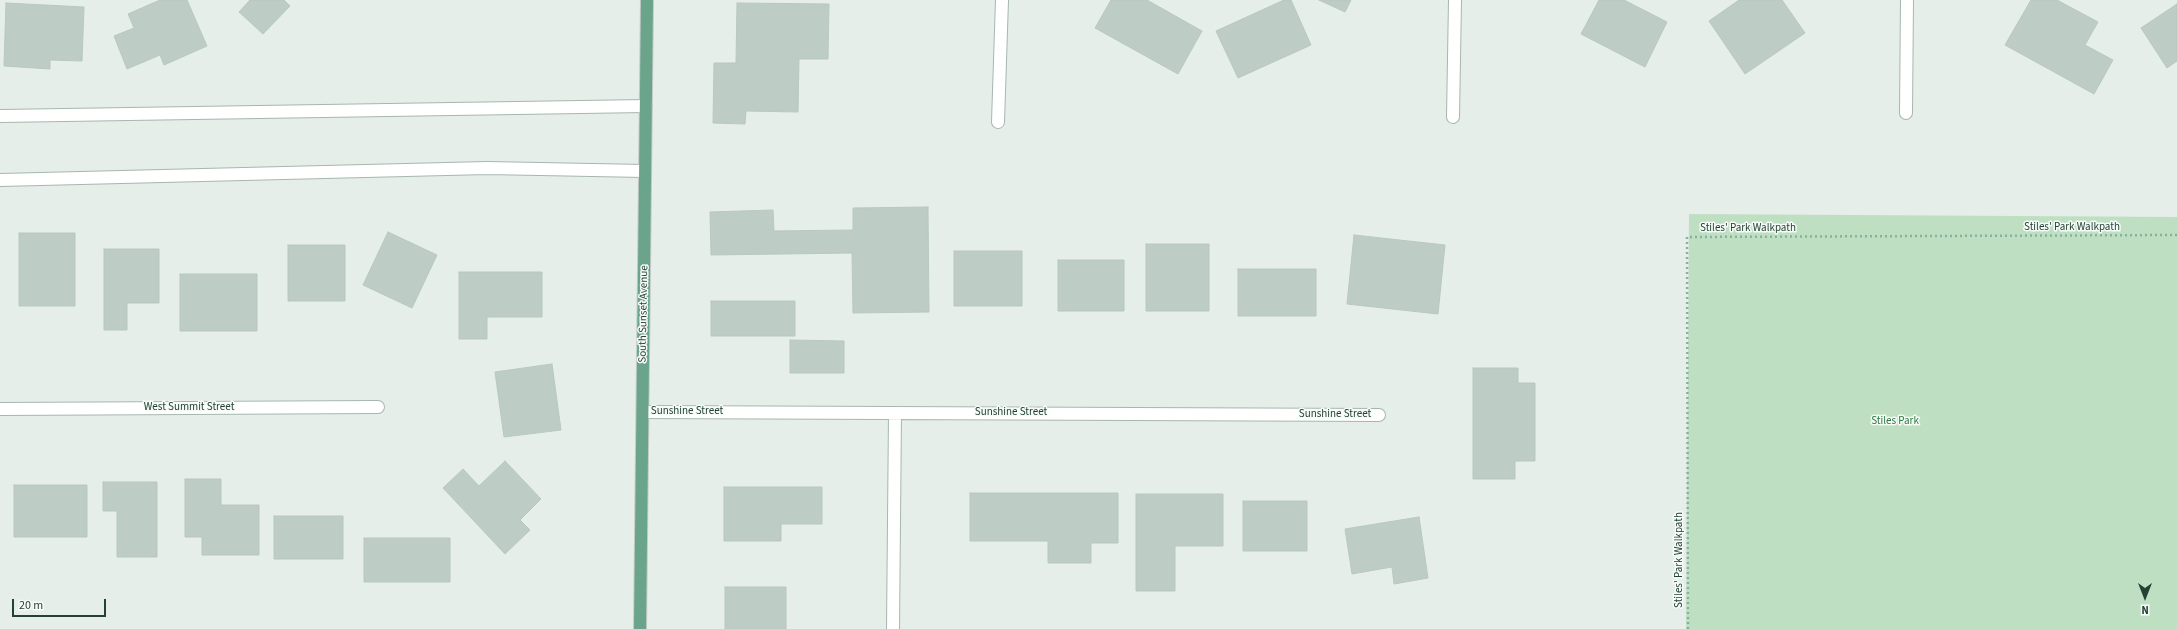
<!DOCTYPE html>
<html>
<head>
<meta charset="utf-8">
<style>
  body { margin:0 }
  #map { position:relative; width:2177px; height:629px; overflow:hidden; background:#e5eee9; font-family:"Source Sans 3",sans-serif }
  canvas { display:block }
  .north { position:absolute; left:2125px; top:577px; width:40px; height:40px; -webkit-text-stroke:3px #f6fbf8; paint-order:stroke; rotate:180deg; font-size:11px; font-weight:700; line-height:16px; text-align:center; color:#244134 }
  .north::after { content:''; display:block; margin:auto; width:14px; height:18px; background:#244134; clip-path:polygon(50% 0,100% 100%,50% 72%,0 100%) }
  .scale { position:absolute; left:12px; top:599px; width:94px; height:18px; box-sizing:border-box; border:2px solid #244134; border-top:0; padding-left:5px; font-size:12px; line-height:14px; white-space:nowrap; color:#244134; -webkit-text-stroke:3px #f6fbf8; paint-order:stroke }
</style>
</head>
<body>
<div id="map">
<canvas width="2177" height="629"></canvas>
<div class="north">N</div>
<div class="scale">20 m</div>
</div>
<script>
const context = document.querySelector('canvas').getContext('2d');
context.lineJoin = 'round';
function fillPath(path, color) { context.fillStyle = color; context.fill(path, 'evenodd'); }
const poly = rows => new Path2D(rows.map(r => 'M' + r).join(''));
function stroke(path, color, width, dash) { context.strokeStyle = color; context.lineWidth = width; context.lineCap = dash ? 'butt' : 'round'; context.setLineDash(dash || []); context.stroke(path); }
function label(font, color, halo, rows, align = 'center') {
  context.font = font + ' "Source Sans 3",sans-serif'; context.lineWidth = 3; context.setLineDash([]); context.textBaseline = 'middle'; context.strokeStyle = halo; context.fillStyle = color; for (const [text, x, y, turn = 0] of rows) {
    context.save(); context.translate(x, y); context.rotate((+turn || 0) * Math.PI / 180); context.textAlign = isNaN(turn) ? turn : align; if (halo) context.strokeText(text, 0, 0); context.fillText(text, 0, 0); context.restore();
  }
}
fillPath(poly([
  [1689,214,2177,217,2177,629,1686,629]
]), '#bfdfc2');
const building = poly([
  [160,0,187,0,207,46,164,65,160,55,127,69,114,36,134,28,128,14,160,0],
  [250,0,284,0,290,6,263,34,239,12,250,0],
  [1111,0,1147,0,1202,31,1178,74,1095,28,1111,0],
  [1284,0,1291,0,1311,45,1238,78,1216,31,1284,0],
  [1319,0,1351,0,1345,12,1319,0],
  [1599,0,1624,0,1667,22,1645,67,1581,34,1599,0],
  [1739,0,1782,0,1805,33,1745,74,1709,21,1739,0],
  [2031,0,2057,0,2098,22,2085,45,2113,60,2094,94,2005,45,2031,0],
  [6,3,84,7,82,61,50,60,50,69,4,66,6,3],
  [737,3,829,4,828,59,799,59,798,112,746,111,745,124,713,123,714,63,736,63,737,3],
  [2177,4,2177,61,2167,68,2141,28,2177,4],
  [928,207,929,312,853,313,852,253,711,255,710,212,773,210,774,231,853,230,853,208,928,207],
  [388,232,437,255,412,308,363,285,388,232],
  [19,233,75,233,75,306,19,306,19,233],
  [1354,235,1445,245,1438,314,1347,304,1354,235],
  [1146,244,1209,244,1209,311,1146,311,1146,244],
  [288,245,345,245,345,301,288,301,288,245],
  [104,249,159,249,159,303,127,303,127,330,104,330,104,249],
  [954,251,1022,251,1022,306,954,306,954,251],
  [1058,260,1124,260,1124,311,1058,311,1058,260],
  [1238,269,1316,269,1316,316,1238,316,1238,269],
  [459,272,542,272,542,317,487,317,487,339,459,339,459,272],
  [180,274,257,274,257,331,180,331,180,274],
  [711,301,795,301,795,336,711,336,711,301],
  [790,340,844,341,844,373,790,373,790,340],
  [552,364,561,430,504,437,495,372,552,364],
  [1473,368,1518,368,1518,383,1535,383,1535,461,1515,461,1515,479,1473,479,1473,368],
  [505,461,541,499,520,520,530,530,505,554,443,488,463,469,479,486,505,461],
  [185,479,221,479,221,505,259,505,259,555,202,555,202,537,185,537,185,479],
  [103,482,157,482,157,557,117,557,117,511,103,511,103,482],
  [14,485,87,485,87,537,14,537,14,485],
  [724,487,822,487,822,524,781,524,781,541,724,541,724,487],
  [970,493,1118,493,1118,543,1091,543,1091,563,1048,563,1048,541,970,541,970,493],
  [1136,494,1223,494,1223,546,1175,546,1175,591,1136,591,1136,494],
  [1243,501,1307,501,1307,551,1243,551,1243,501],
  [274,516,343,516,343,559,274,559,274,516],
  [1419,517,1428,578,1394,584,1392,567,1352,574,1345,529,1419,517],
  [364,538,450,538,450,582,364,582,364,538],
  [725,587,786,587,786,629,725,629,725,587]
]);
fillPath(building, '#bdccc4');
stroke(building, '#b8c8bf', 1);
const minor = poly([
  [1906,113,1907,0],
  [0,116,646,106],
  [1453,117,1455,0],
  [998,122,1002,0],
  [0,180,487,168,645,171],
  [0,409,378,407],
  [643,412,1379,415],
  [893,629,895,413]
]);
const major = poly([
  [640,629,647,0]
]);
stroke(minor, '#a7b7af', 14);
stroke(major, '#c2cac6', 14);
stroke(poly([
  [1688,629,1687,237,2177,235]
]), '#86b29d', 2.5, [2, 3]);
stroke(minor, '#fff', 12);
stroke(major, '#6aa48b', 12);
label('11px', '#244134', '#f6fbf8', [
  ["Stiles' Park Walkpath",2072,228],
  ["Stiles' Park Walkpath",1748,229],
  ["South Sunset Avenue",644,314,-89],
  ["West Summit Street",189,408],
  ["Sunshine Street",687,412],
  ["Sunshine Street",1011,413],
  ["Sunshine Street",1335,415],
  ["Stiles' Park Walkpath",1680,560,-90]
]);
label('11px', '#2e783e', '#f6fbf8', [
  ["Stiles Park",1895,422]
]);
</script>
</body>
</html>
